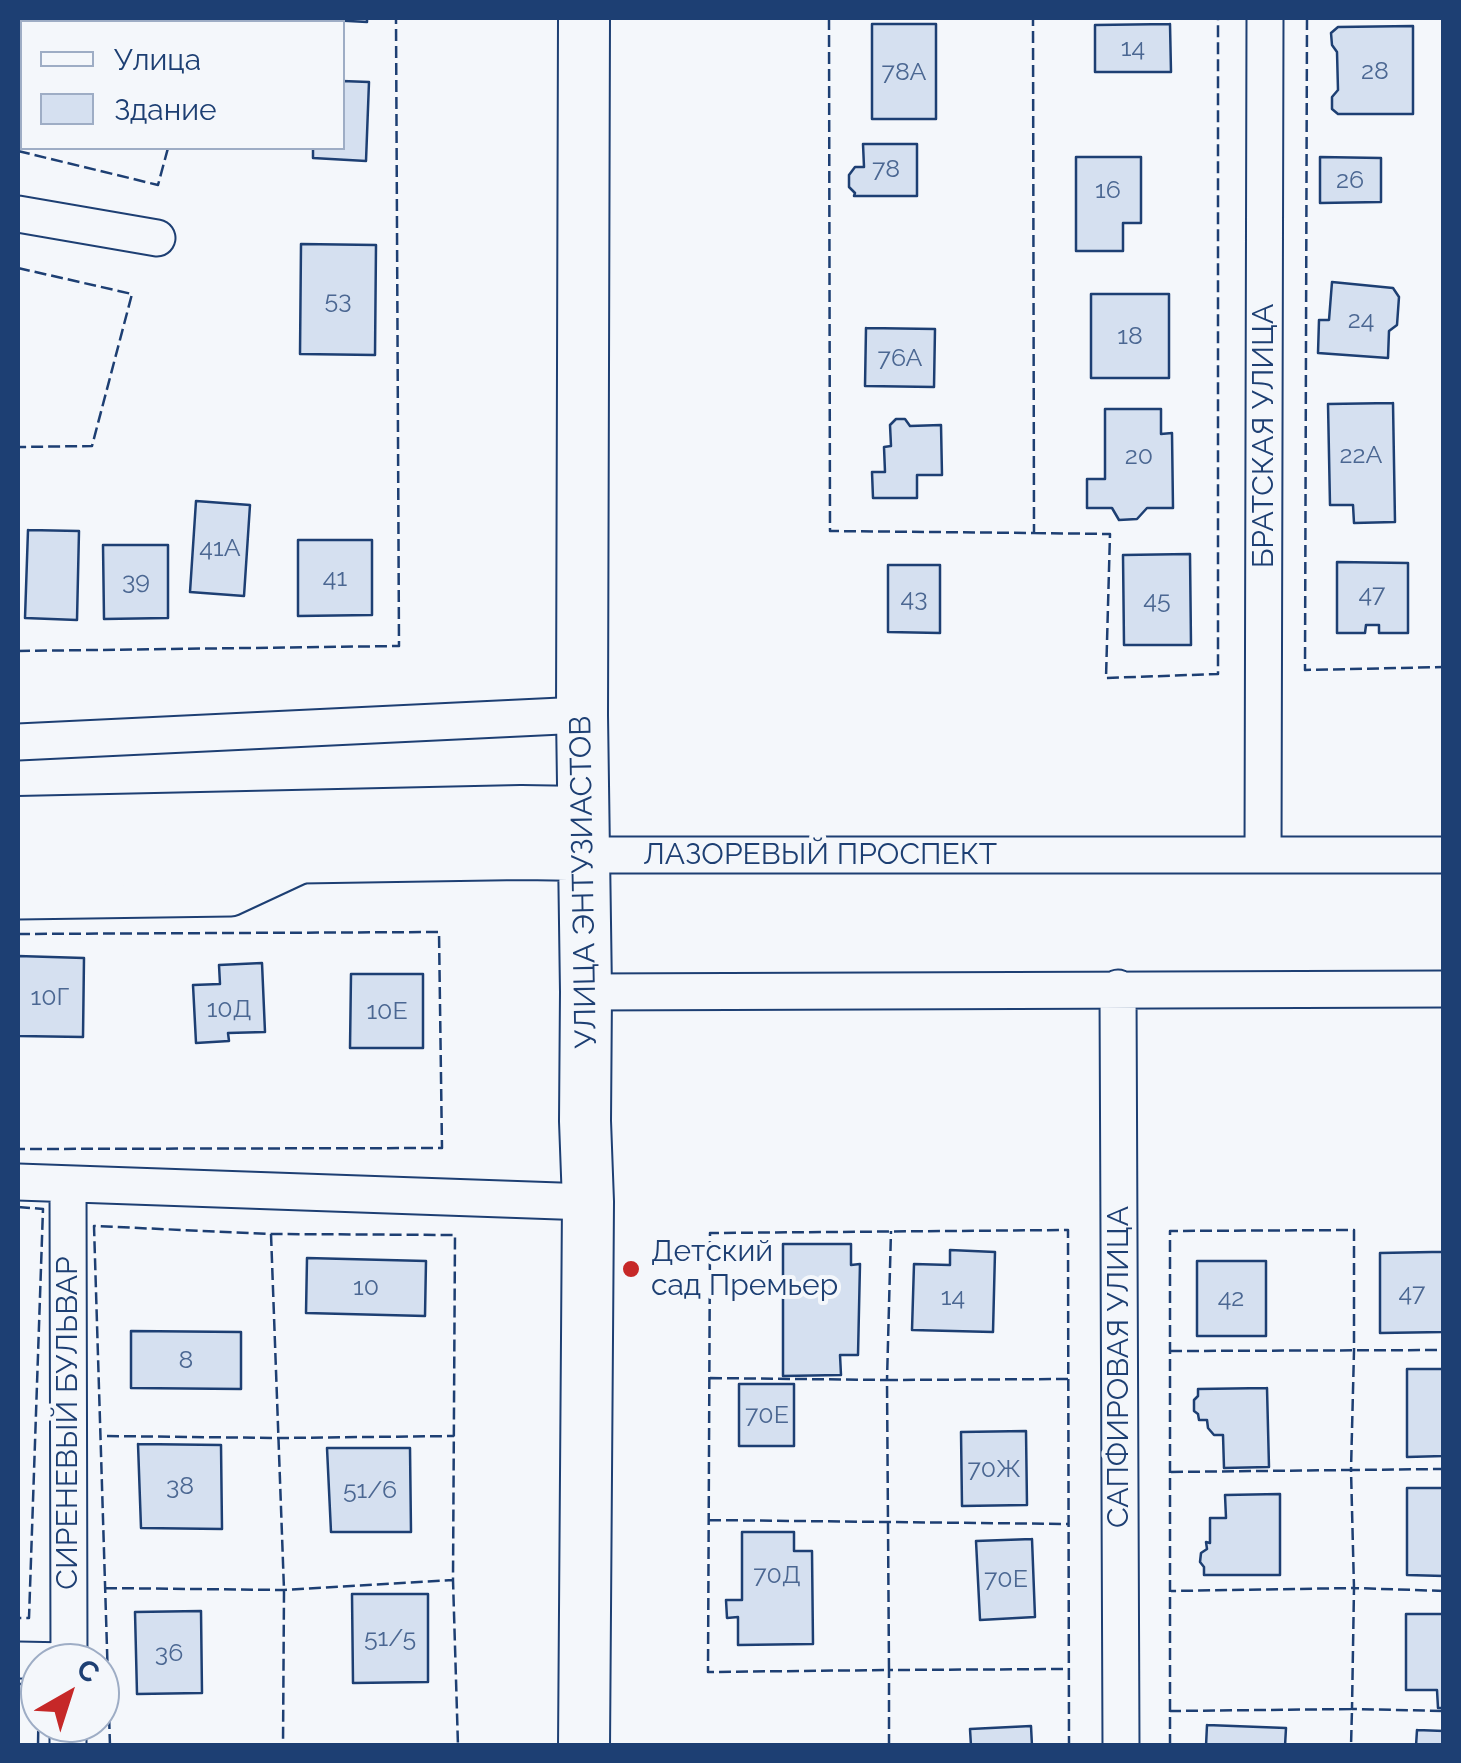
<!DOCTYPE html>
<html>
<head>
<meta charset="utf-8">
<style>
  body { margin:0 }
  #map { position:relative; width:1461px; height:1763px; overflow:hidden; background:#f4f7fb; font-family:Raleway,sans-serif }
  canvas { display:block }
  .frame { position:absolute; inset:0; border:20px solid #1d3f73; pointer-events:none }
  .legend { position:absolute; left:20px; top:20px; width:325px; height:130px; box-sizing:border-box; background:#f4f7fb; border:2px solid #9eadc5; margin:0; padding:12px 18px; list-style:none; font-size:30px; color:#1d3f73 }
  .legend li { display:flex; align-items:center; gap:20px; height:50px }
  .legend b { width:50px; border:2px solid #9eadc5 }
  .north { position:absolute; left:20px; top:1643px; width:100px; height:100px; box-sizing:border-box; background:#f4f7fb; border:2px solid #9eadc5; border-radius:50%; rotate:39deg; font-size:28px; font-weight:700; line-height:40px; text-align:center; color:#1d3f73 }
  .north::after { content:''; display:block; margin:auto; width:35px; height:45px; background:#c62828; clip-path:polygon(50% 0,100% 100%,50% 72%,0 100%) }
</style>
</head>
<body>
<div id="map">
<canvas width="1461" height="1763"></canvas>
<div class="frame"></div>
<ul class="legend">
<li><b style="height:12px;background:#f4f7fb"></b>Улица</li>
<li><b style="height:28px;background:#d5e0f0"></b>Здание</li>
</ul>
<div class="north">С</div>
</div>
<script>
const context = document.querySelector('canvas').getContext('2d');
context.lineJoin = 'round';
function fillPath(path, color) { context.fillStyle = color; context.fill(path, 'evenodd'); }
const poly = rows => new Path2D(rows.map(r => 'M' + r).join(''));
function stroke(path, color, width, dash) { context.strokeStyle = color; context.lineWidth = width; context.lineCap = dash ? 'butt' : 'round'; context.setLineDash(dash || []); context.stroke(path); }
function label(font, color, halo, rows, align = 'center') {
  context.font = font + ' Raleway,sans-serif'; context.lineWidth = 8; context.setLineDash([]); context.textBaseline = 'middle'; context.strokeStyle = halo; context.fillStyle = color; for (const [text, x, y, turn = 0] of rows) {
    context.save(); context.translate(x, y); context.rotate((+turn || 0) * Math.PI / 180); context.textAlign = isNaN(turn) ? turn : align; if (halo) context.strokeText(text, 0, 0); context.fillText(text, 0, 0); context.restore();
  }
}
const building = poly([
  [312,18,367,18,367,22,312,19,312,18],
  [872,24,936,24,936,119,872,119,872,24],
  [1170,24,1171,72,1095,72,1095,25,1170,24],
  [1413,26,1413,114,1338,114,1332,109,1332,97,1338,90,1337,52,1332,45,1331,33,1338,27,1413,26],
  [342,81,369,82,366,161,313,158,313,148,342,148,342,81],
  [863,144,917,144,917,196,854,196,855,193,849,187,849,175,855,167,864,167,863,144],
  [1076,157,1141,157,1141,223,1123,223,1123,251,1076,251,1076,157],
  [1320,157,1381,158,1381,202,1320,203,1320,157],
  [301,244,376,245,375,355,300,354,301,244],
  [1332,282,1393,288,1399,297,1397,325,1389,331,1388,358,1318,353,1319,320,1329,320,1332,282],
  [1091,294,1169,294,1169,378,1091,378,1091,294],
  [866,328,935,329,934,387,865,386,866,328],
  [1393,403,1395,522,1354,523,1353,505,1330,505,1328,404,1393,403],
  [1105,409,1161,409,1161,434,1172,433,1173,508,1147,508,1137,519,1119,520,1112,508,1087,508,1087,479,1105,479,1105,409],
  [896,419,905,419,910,426,941,425,942,475,917,475,917,498,873,498,872,472,885,472,884,447,891,446,890,425,896,419],
  [196,501,250,505,244,596,190,592,196,501],
  [28,530,79,531,77,620,25,618,28,530],
  [298,540,372,540,372,615,298,616,298,540],
  [103,545,168,545,168,618,104,619,103,545],
  [1190,554,1191,645,1124,645,1123,555,1190,554],
  [1337,562,1408,563,1408,633,1379,633,1379,625,1366,625,1365,633,1337,633,1337,562],
  [888,565,940,565,940,633,888,632,888,565],
  [18,956,84,958,83,1037,18,1036,18,956],
  [262,963,265,1032,228,1033,229,1041,196,1043,193,985,220,984,219,965,262,963],
  [351,974,423,974,423,1048,350,1048,351,974],
  [783,1244,851,1244,851,1265,860,1264,858,1355,840,1355,841,1375,783,1376,783,1244],
  [950,1250,995,1252,993,1332,912,1330,914,1264,950,1265,950,1250],
  [1432,1252,1444,1252,1444,1332,1380,1333,1380,1253,1432,1252],
  [307,1258,426,1261,425,1316,306,1313,307,1258],
  [1197,1261,1266,1261,1266,1336,1197,1336,1197,1261],
  [131,1331,241,1332,241,1389,131,1388,131,1331],
  [1407,1369,1444,1369,1444,1456,1407,1457,1407,1369],
  [739,1384,794,1384,794,1446,739,1446,739,1384],
  [1267,1388,1269,1467,1224,1468,1223,1435,1214,1435,1208,1428,1207,1420,1199,1420,1198,1414,1194,1411,1194,1400,1198,1396,1198,1389,1267,1388],
  [1026,1431,1027,1505,962,1506,961,1432,1026,1431],
  [138,1444,221,1445,222,1529,141,1528,138,1444],
  [327,1448,410,1448,411,1532,331,1532,327,1448],
  [1407,1488,1444,1488,1444,1576,1407,1575,1407,1488],
  [1280,1494,1280,1575,1204,1575,1204,1567,1200,1562,1201,1553,1207,1549,1206,1542,1210,1543,1210,1518,1226,1518,1225,1495,1280,1494],
  [742,1532,794,1532,794,1551,812,1551,813,1644,738,1645,738,1617,727,1618,726,1600,742,1600,742,1532],
  [1032,1539,1035,1617,980,1620,976,1541,1032,1539],
  [352,1594,428,1594,428,1682,353,1683,352,1594],
  [201,1611,202,1693,137,1694,135,1612,201,1611],
  [1406,1614,1444,1614,1444,1708,1438,1708,1437,1690,1406,1690,1406,1614],
  [1207,1725,1286,1728,1285,1746,1206,1746,1207,1725],
  [1031,1726,1032,1746,971,1746,970,1729,1031,1726],
  [1417,1730,1444,1731,1444,1746,1416,1746,1417,1730]
]);
fillPath(building, '#d5e0f0');
stroke(building, '#1d3f73', 2.5);
const street = poly([
  [18,214,157,238],
  [18,742,582,715],
  [584,855,1444,855],
  [1263,855,1265,18],
  [18,901,231,898,304,864],
  [1118,988,1121,1746],
  [586,992,1444,989],
  [18,1182,588,1202],
  [68,1184,69,1663],
  [18,1660,69,1661],
  [68,1746,68,1723]
]);
const secondary = poly([
  [584,18,582,715,586,992,585,1121,588,1202,584,1746],
  [18,822,521,811,583,812],
  [18,862,522,854,584,855]
]);
stroke(street, '#1d3f73', 39);
stroke(secondary, '#1d3f73', 54);
stroke(street, '#f4f7fb', 35);
stroke(secondary, '#f4f7fb', 50);
stroke(poly([
  [829,18,830,531,1034,533,1033,18],
  [1307,18,1305,670,1444,667],
  [18,22,19,18],
  [202,22,203,18],
  [18,151,158,185,168,148],
  [18,268,132,294,92,446,18,447],
  [1034,533,1110,534,1106,678,1218,674,1218,18],
  [18,651,399,646,396,18],
  [18,934,439,932,442,1148,18,1149],
  [18,1207,43,1209,29,1618,18,1618],
  [271,1234,284,1590,283,1746],
  [1170,1351,1444,1350],
  [710,1378,887,1380,891,1231],
  [1068,1379,887,1380,889,1670,708,1672,710,1233,1068,1230,1069,1746],
  [107,1436,279,1438,454,1436],
  [1171,1472,1351,1470,1354,1588,1171,1591],
  [709,1520,1068,1524],
  [105,1588,284,1590,453,1580],
  [1444,1591,1354,1588,1352,1709,1444,1711],
  [18,1684,39,1684,38,1746],
  [1170,1711,1170,1231,1354,1230,1354,1351,1351,1470,1444,1469],
  [110,1746,94,1226,271,1234,455,1235,453,1580,458,1746],
  [889,1746,889,1670,1068,1669],
  [1170,1746,1170,1711,1352,1709,1351,1746]
]), '#1d3f73', 2.5, [12, 5]);
for (const [x, y, r, color] of [
  [631,1269,10,"#c62828"]
]) { const dot = new Path2D(); dot.arc(x, y, r, 0, 2 * Math.PI); context.fillStyle = color; context.fill(dot); stroke(dot, '#f4f7fb', 4); }
label('25px', '#4b6792', null, [
  ["14",1133,48],
  ["28",1375,71],
  ["78А",904,72],
  ["78",886,169],
  ["26",1350,180],
  ["16",1108,190],
  ["53",338,300],
  ["24",1361,320],
  ["18",1130,336],
  ["76А",900,358],
  ["22А",1361,455],
  ["20",1139,456],
  ["41А",220,548],
  ["41",335,578],
  ["39",136,581],
  ["47",1372,594],
  ["43",914,598],
  ["45",1157,600],
  ["10Г",50,997],
  ["10Д",229,1009],
  ["10Е",387,1011],
  ["10",366,1287],
  ["47",1412,1293],
  ["14",953,1297],
  ["42",1231,1298],
  ["8",186,1360],
  ["70Е",767,1415],
  ["70Ж",994,1469],
  ["38",180,1486],
  ["51/6",370,1490],
  ["70Д",777,1575],
  ["70Е",1006,1579],
  ["51/5",390,1638],
  ["36",169,1653]
]);
label('30px', '#1d3f73', '#f4f7fb', [
  ["БРАТСКАЯ УЛИЦА",1264,436,-90],
  ["ЛАЗОРЕВЫЙ ПРОСПЕКТ",820,855],
  ["УЛИЦА ЭНТУЗИАСТОВ",584,882,-91],
  ["САПФИРОВАЯ УЛИЦА",1119,1367,-90],
  ["СИРЕНЕВЫЙ БУЛЬВАР",68,1423,-90]
]);
label('30px', '#1d3f73', '#f4f7fb', [
  ["Детский",651,1252],
  ["сад Премьер",651,1286]
], 'left');
</script>
</body>
</html>
